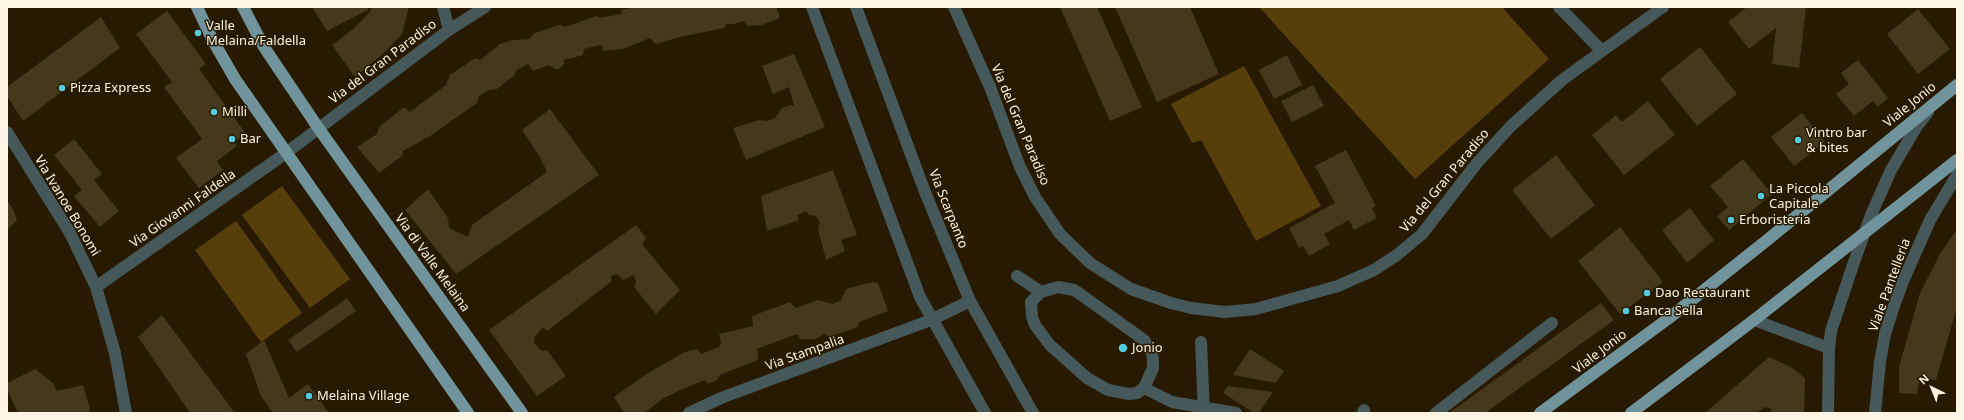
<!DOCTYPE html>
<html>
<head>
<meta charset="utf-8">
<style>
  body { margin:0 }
  #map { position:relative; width:1964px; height:420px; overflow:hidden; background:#271a00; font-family:"Noto Sans",sans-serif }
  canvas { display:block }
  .frame { position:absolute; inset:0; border:8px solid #fdf4e3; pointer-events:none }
  .north { position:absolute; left:1912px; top:368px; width:40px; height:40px; -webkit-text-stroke:3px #271a00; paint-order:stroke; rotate:317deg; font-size:11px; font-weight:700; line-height:16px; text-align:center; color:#fdf4e3 }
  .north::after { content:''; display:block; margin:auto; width:14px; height:18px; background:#fdf4e3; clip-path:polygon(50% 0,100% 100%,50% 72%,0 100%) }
</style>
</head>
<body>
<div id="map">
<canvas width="1964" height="420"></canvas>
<div class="frame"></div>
<div class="north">N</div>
</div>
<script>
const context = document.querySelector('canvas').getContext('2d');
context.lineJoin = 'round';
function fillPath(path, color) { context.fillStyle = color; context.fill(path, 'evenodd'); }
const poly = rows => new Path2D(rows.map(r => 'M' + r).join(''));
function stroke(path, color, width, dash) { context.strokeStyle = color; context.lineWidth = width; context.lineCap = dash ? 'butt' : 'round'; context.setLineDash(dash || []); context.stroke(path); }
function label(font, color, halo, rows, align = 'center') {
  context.font = font + ' "Noto Sans",sans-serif'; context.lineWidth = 3; context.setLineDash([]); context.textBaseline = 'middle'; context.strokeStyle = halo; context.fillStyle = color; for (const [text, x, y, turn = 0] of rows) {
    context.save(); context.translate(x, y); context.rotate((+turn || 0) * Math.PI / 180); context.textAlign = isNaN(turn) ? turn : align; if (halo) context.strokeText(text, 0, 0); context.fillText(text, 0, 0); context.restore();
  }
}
fillPath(poly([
  [1259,7,1502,7,1549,59,1415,179],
  [1244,66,1321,206,1256,241,1201,140,1192,143,1171,104],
  [282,186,350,279,310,308,242,215],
  [236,221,302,313,261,342,195,250]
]), '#563f0b');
fillPath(poly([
  [312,7,368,7,368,10,327,31],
  [372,7,409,7,402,34,383,54,355,77,332,45,353,29,369,13],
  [637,7,776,7,780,18,761,25,748,26,743,21,734,24,726,24,724,28,680,37,655,44,650,38,623,49,603,51,602,45,596,46,584,49,583,55,564,60,564,64,559,69,555,69,549,65,533,71,528,64,516,70,515,75,497,89,489,90,479,96,477,103,430,136,403,151,402,156,379,173,357,147,377,134,379,127,404,107,410,112,446,85,450,75,475,58,480,60,500,44,513,40,529,39,535,33,560,25,565,27,596,16,600,18,622,14,621,10],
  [1060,7,1097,7,1142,107,1110,121],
  [1115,7,1190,7,1219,74,1157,102],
  [1747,7,1806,7,1799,68,1772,64,1776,28,1749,49,1728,22],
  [1918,9,1950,49,1918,74,1887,34],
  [167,11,206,64,199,69,246,134,234,142,237,146,217,161,223,170,199,188,176,158,202,139,164,87,172,82,136,34],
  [101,17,120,48,23,121,7,96,7,87],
  [1700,47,1737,94,1697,126,1660,79],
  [794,54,825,127,746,160,733,128,759,120,767,121,775,118,781,109,790,105,794,106,789,87,773,94,762,66],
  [1287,55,1302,85,1274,99,1259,70],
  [1858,60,1888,98,1878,107,1873,101,1854,116,1836,94,1849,84,1841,73],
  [1313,85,1324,106,1292,122,1281,101],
  [1648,101,1675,135,1624,175,1592,135,1616,115,1622,122],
  [550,109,599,175,456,274,405,210,428,189,448,218,449,228,468,237,472,225,547,172,540,157,522,130],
  [1802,113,1825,142,1794,166,1771,137],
  [74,139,102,174,94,180,119,211,100,227,74,196,82,190,54,155],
  [1346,150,1376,206,1372,208,1377,218,1354,230,1349,220,1324,234,1330,244,1309,256,1303,246,1299,248,1289,228,1335,203,1315,166],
  [1556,155,1595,205,1551,239,1512,190],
  [1743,159,1772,194,1729,230,1717,216,1728,207,1710,186],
  [833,170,857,235,841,240,845,251,826,260,818,229,820,223,816,216,809,215,806,211,797,216,799,220,767,231,761,196],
  [7,200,14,211,17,220,7,230],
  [1690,208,1714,240,1687,263,1662,230],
  [636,225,646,238,642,244,680,290,656,314,634,287,636,283,634,275,623,280,617,274,611,276,612,281,547,331,543,327,535,336,534,343,542,351,547,350,566,376,537,396,489,330],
  [1620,227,1663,282,1620,314,1578,261],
  [1957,229,1957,307,1936,380,1920,377,1917,394,1899,393,1899,367,1920,293,1940,254],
  [873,282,878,283,888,311,859,322,858,327,829,337,825,334,815,339,800,339,797,334,757,349,758,360,720,375,717,380,708,384,705,380,685,388,664,398,644,413,624,413,614,397,648,373,685,352,697,349,701,354,719,347,721,342,719,334,753,326,752,316,790,302,796,308,818,300,833,304,841,300,846,289],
  [347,298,356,311,297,352,288,340],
  [1601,303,1614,320,1485,413,1449,413],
  [162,315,235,413,190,413,138,337],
  [264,340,289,398,308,384,329,413,273,413,261,396,246,354],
  [1250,349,1284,371,1276,383,1233,375],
  [1769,357,1791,367,1805,378,1804,413,1771,413,1771,409,1765,407,1756,413,1705,413],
  [35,369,53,383,57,391,83,385,90,408,89,413,18,413,7,389,7,383],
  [1228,386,1273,392,1259,413,1254,413,1223,393]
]), '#46381b');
stroke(poly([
  [443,7,449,30],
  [812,7,920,297,985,413],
  [856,7,925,192,970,301,1033,413],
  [954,7,990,87,1020,167,1035,197,1060,234,1090,263,1131,289,1171,303,1191,308,1225,312,1256,309,1338,286,1374,270,1397,255,1422,234,1477,163,1511,126,1562,80,1663,7],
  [1559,7,1602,51],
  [7,132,70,233,96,287,115,353,126,413],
  [1017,276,1041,292],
  [96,287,286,153,449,30,485,7],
  [1058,287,1074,290,1080,294,1144,340,1152,353,1153,360,1153,368,1144,388,1137,393,1129,394,1108,390,1087,378,1050,345,1035,325,1032,317,1031,302,1041,292,1058,287],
  [1754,320,1829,348],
  [1201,342,1204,413],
  [1144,388,1172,402,1236,413],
  [689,413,721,398,931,320,970,301],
  [1363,413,1364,410],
  [1436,413,1552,323],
  [1828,413,1829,348,1831,331,1854,262,1871,215,1891,170,1917,126,1928,112],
  [1875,413,1880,362,1885,334,1894,306,1904,279,1930,220,1957,175]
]), '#47585b', 12);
stroke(poly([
  [197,7,212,39,235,79,468,413],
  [243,7,264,47,319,129,522,413],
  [1540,413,1669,318,1766,241,1957,85],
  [1631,413,1754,320,1957,160]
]), '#71949c', 12);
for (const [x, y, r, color] of [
  [198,33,4,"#55cadf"],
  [62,88,4,"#55cadf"],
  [214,112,4,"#55cadf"],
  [232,139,4,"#55cadf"],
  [1798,140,4,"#55cadf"],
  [1761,196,4,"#55cadf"],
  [1731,220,4,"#55cadf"],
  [1647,293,4,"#55cadf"],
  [1626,311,4,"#55cadf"],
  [1123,348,5,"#55cadf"],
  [309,396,4,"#55cadf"]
]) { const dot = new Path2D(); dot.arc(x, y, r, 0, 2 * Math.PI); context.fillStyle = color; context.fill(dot); stroke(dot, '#271a00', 1.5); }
label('13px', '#fdf4e3', '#271a00', [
  ["Valle",206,26],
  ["Melaina/Faldella",206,41],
  ["Pizza Express",70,88],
  ["Milli",222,112],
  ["Vintro bar",1806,133],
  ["& bites",1806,148],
  ["Bar",240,139],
  ["La Piccola",1769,189],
  ["Capitale",1769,204],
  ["Erboristeria",1739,220],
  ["Dao Restaurant",1655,293],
  ["Banca Sella",1634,311],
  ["Jonio",1132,348],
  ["Melaina Village",317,396]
], 'left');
label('13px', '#fdf4e3', '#271a00', [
  ["Via del Gran Paradiso",383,62,-37],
  ["Viale Jonio",1910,105,-39],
  ["Via del Gran Paradiso",1020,125,67],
  ["Via del Gran Paradiso",1445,181,-50],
  ["Via Ivanoe Bonomi",67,206,59],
  ["Via Giovanni Faldella",183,209,-35],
  ["Via Scarpanto",948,209,68],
  ["Via di Valle Melaina",432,263,54],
  ["Viale Pantelleria",1890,285,-70],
  ["Viale Jonio",1600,352,-37],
  ["Via Stampalia",805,353,-20]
]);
</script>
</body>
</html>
